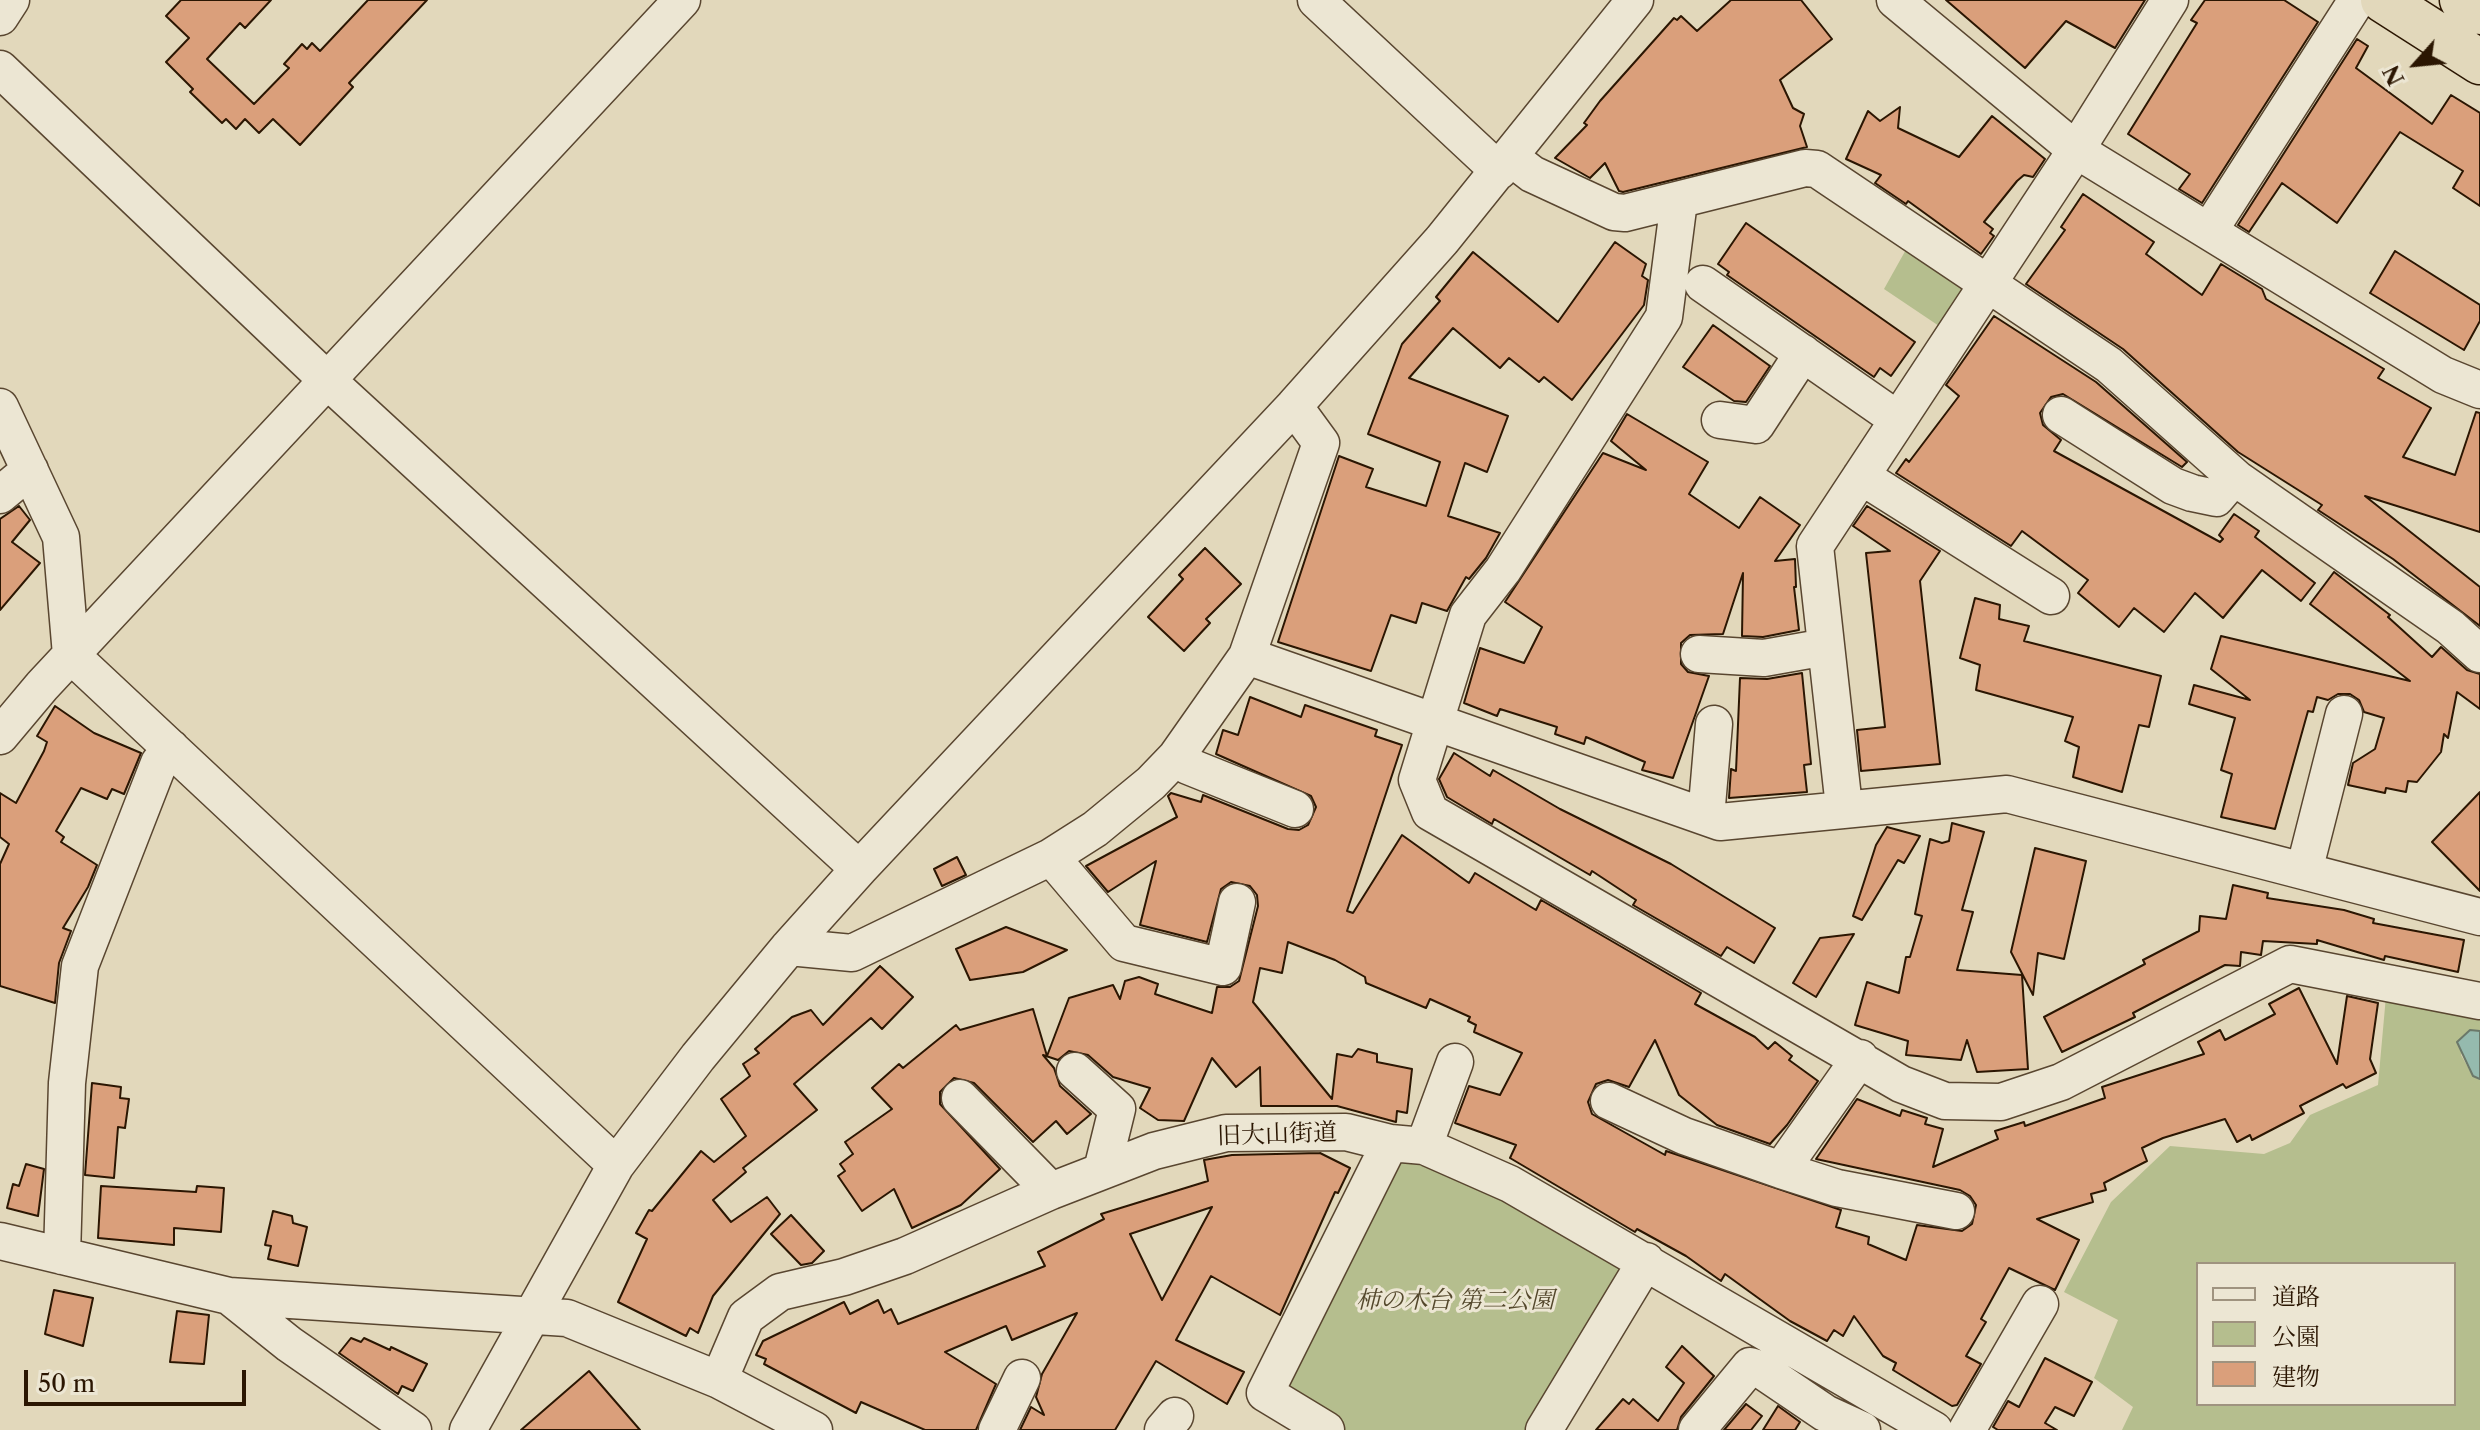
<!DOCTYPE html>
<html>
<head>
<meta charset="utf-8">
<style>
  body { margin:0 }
  #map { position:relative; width:2480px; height:1430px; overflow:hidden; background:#e2d8bb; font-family:"Libre Caslon Text","Noto Serif JP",serif }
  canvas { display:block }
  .legend { position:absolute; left:2196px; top:1262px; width:260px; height:144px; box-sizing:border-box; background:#ece6d3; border:2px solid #9f937f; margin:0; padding:10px 14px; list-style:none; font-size:24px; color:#2b1602 }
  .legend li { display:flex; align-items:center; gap:16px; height:40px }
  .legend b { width:40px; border:2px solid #9f937f }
  .north { position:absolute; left:2376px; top:24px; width:80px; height:80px; -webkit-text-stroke:6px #ece6d3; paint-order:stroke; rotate:243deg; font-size:22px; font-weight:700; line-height:32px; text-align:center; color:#2b1602 }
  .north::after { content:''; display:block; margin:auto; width:28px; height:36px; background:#2b1602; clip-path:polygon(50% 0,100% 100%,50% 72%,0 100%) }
  .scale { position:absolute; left:24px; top:1370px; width:222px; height:36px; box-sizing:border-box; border:4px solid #2b1602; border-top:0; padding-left:10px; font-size:24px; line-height:28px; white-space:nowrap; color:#2b1602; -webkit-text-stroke:6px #ece6d3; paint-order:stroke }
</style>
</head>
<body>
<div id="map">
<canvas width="2480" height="1430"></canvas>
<ul class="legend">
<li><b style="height:10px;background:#ece6d3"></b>道路</li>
<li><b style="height:22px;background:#b5be8e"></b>公園</li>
<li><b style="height:22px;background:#da9f7b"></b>建物</li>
</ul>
<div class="north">N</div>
<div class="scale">50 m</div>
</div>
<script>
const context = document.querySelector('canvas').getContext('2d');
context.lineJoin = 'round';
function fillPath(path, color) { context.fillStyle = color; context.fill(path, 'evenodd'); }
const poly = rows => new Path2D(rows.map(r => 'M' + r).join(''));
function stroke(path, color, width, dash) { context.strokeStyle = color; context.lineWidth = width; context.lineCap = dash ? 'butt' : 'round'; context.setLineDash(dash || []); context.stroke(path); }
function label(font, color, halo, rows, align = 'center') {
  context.font = font + ' "Libre Caslon Text","Noto Serif JP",serif'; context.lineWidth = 6; context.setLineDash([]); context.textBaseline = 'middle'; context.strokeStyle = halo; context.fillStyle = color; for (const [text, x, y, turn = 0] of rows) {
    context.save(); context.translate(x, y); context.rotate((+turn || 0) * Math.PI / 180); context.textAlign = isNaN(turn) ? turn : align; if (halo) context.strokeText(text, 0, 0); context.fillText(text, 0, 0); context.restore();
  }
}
fillPath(poly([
  [1908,246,1955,274,1965,294,1945,330,1884,289],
  [2386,996,2480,1012,2480,1031,2470,1030,2461,1055,2473,1076,2480,1079,2480,1430,2122,1430,2133,1407,2094,1378,2118,1320,2064,1292,2111,1202,2170,1146,2264,1154,2290,1143,2310,1115,2378,1085],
  [2198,1264,2454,1264,2454,1404,2198,1404],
  [1390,1143,1646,1261,1544,1430,1326,1430,1265,1393]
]), '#b5be8e');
const water = poly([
  [2470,1030,2480,1031,2480,1079,2473,1076,2457,1042,2470,1030]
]);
fillPath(water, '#95baae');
stroke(water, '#6b7869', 2);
const building = poly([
  [181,0,271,0,245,28,240,23,207,59,254,104,289,68,284,64,302,44,307,49,312,43,320,51,368,0,427,0,349,83,353,87,300,145,273,119,259,133,245,119,236,129,226,119,222,123,190,92,193,89,166,62,189,38,166,16,181,0],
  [1731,0,1801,0,1832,39,1780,80,1793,108,1804,114,1800,126,1807,147,1623,192,1619,191,1605,163,1590,178,1555,158,1587,125,1584,123,1600,101,1674,18,1677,20,1681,16,1697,31,1731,0],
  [1946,0,2145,0,2115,48,2066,21,2025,68,1946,0],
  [2205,0,2284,0,2318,22,2202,203,2179,189,2190,174,2128,134,2197,23,2191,20,2205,0],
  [2357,39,2368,46,2356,68,2432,124,2451,95,2480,113,2480,206,2453,188,2463,171,2400,132,2337,223,2282,183,2249,232,2238,225,2357,39],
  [1900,107,1898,128,1959,157,1992,116,2045,159,2033,177,2024,175,2017,181,1984,222,1993,229,1990,233,1994,236,1981,254,1908,201,1906,204,1875,183,1881,175,1846,159,1868,111,1880,121,1900,107],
  [2083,194,2154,242,2146,254,2202,295,2221,264,2262,289,2266,299,2384,369,2378,378,2431,408,2403,457,2455,475,2476,412,2480,413,2480,532,2365,496,2480,587,2480,626,2393,559,2318,510,2322,505,2238,452,2123,349,2026,284,2065,230,2061,227,2083,194],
  [1746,223,1915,342,1891,376,1880,368,1874,377,1727,275,1729,272,1718,264,1746,223],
  [1615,242,1646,264,1642,276,1648,280,1644,305,1572,400,1544,377,1539,382,1509,358,1500,368,1453,328,1409,378,1508,416,1487,472,1465,463,1448,516,1500,533,1486,558,1469,579,1466,577,1447,611,1422,603,1416,623,1391,615,1371,671,1278,642,1339,456,1373,469,1366,487,1426,506,1440,462,1368,434,1402,344,1440,301,1436,297,1473,252,1558,322,1615,242],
  [2395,251,2480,305,2480,321,2464,350,2370,293,2395,251],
  [1994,316,2096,382,2187,462,2182,467,2063,394,2051,397,2040,413,2043,425,2061,440,2054,451,2220,542,2223,539,2219,535,2234,514,2259,531,2255,537,2315,583,2301,601,2262,570,2223,618,2195,593,2164,632,2134,608,2119,627,2078,593,2088,580,2022,531,2011,546,1896,473,1906,459,1909,462,1959,396,1946,385,1994,316],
  [1713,325,1770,366,1746,402,1734,401,1683,367,1713,325],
  [1627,414,1708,462,1689,494,1739,528,1760,497,1800,525,1775,561,1795,559,1796,587,1794,587,1799,630,1763,637,1742,636,1743,573,1723,634,1690,635,1681,643,1681,664,1688,672,1709,676,1673,778,1642,770,1645,762,1586,737,1584,744,1555,734,1557,727,1500,709,1497,716,1464,703,1480,648,1524,663,1542,627,1505,602,1603,453,1646,470,1611,441,1627,414],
  [19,506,30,520,12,542,40,563,0,610,0,519,19,506],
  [1867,506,1940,551,1920,581,1940,764,1861,771,1857,730,1885,727,1866,553,1890,551,1853,526,1867,506],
  [1205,548,1241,584,1206,619,1210,623,1184,651,1148,617,1183,579,1179,575,1205,548],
  [2334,572,2390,615,2388,617,2432,657,2441,647,2467,670,2480,674,2480,709,2457,692,2448,738,2444,734,2441,752,2417,782,2408,781,2406,792,2386,788,2385,793,2348,785,2353,763,2375,749,2384,718,2364,712,2359,700,2350,694,2338,694,2328,700,2317,697,2313,712,2308,711,2275,829,2221,817,2232,774,2221,770,2235,718,2189,704,2194,685,2250,700,2211,669,2221,636,2410,681,2310,604,2334,572],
  [1975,598,2000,605,1999,619,2029,626,2024,641,2161,676,2149,727,2139,725,2122,792,2073,777,2079,747,2065,741,2073,717,1976,690,1980,665,1960,658,1975,598],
  [1802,673,1811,764,1804,765,1807,792,1729,798,1731,769,1736,771,1740,678,1767,679,1802,673],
  [1250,697,1301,717,1305,705,1377,730,1375,736,1402,745,1347,911,1353,913,1402,835,1469,883,1475,873,1536,910,1541,900,1701,993,1695,1004,1755,1037,1768,1049,1775,1042,1792,1056,1789,1060,1818,1081,1787,1125,1770,1144,1717,1125,1679,1095,1655,1040,1629,1087,1608,1080,1596,1084,1588,1102,1592,1114,1665,1155,1666,1151,1841,1210,1836,1227,1869,1237,1868,1244,1906,1260,1917,1225,1962,1231,1972,1224,1976,1205,1970,1196,1960,1190,1816,1159,1857,1099,1900,1116,1902,1110,1927,1118,1925,1124,1943,1129,1933,1167,1998,1139,1995,1131,2024,1122,2025,1126,2105,1098,2102,1087,2204,1054,2198,1042,2220,1030,2225,1040,2275,1014,2269,1004,2299,988,2337,1064,2347,996,2378,1003,2370,1059,2376,1073,2346,1088,2343,1084,2300,1106,2304,1113,2252,1140,2250,1135,2237,1142,2225,1119,2163,1138,2142,1148,2147,1161,2104,1183,2106,1190,2091,1194,2093,1202,2037,1219,2079,1240,2055,1290,2009,1268,1981,1319,1986,1322,1966,1356,1981,1364,1957,1405,1952,1406,1893,1370,1896,1363,1883,1356,1854,1316,1843,1336,1834,1330,1827,1341,1790,1321,1725,1274,1721,1281,1686,1256,1637,1229,1635,1232,1510,1158,1516,1145,1455,1123,1469,1086,1500,1095,1522,1053,1474,1032,1476,1025,1468,1021,1470,1017,1430,999,1426,1008,1366,983,1365,977,1335,960,1288,942,1282,973,1260,968,1253,1002,1332,1099,1337,1054,1352,1057,1358,1049,1377,1054,1377,1062,1412,1069,1407,1113,1397,1111,1396,1122,1337,1106,1261,1106,1260,1067,1236,1087,1212,1058,1184,1121,1158,1120,1140,1108,1150,1088,1113,1077,1088,1055,1069,1051,1058,1060,1043,1055,1054,1068,1060,1086,1091,1114,1067,1134,1056,1121,1033,1142,974,1083,954,1078,940,1092,940,1104,1000,1169,961,1205,912,1228,894,1189,862,1211,838,1176,845,1171,840,1164,853,1154,845,1142,892,1109,872,1088,899,1064,903,1068,956,1025,960,1030,1033,1009,1047,1056,1069,998,1113,985,1120,999,1125,981,1139,977,1158,984,1155,994,1212,1013,1217,987,1230,987,1239,981,1258,906,1257,895,1250,886,1231,882,1221,889,1207,942,1140,925,1156,861,1108,892,1086,866,1177,817,1168,796,1171,793,1201,802,1203,795,1288,829,1299,830,1308,825,1316,807,1311,796,1216,754,1223,730,1238,735,1250,697],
  [55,706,94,733,141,753,124,794,112,789,107,799,81,788,56,831,64,837,61,842,97,865,88,887,63,928,71,931,59,963,55,1003,0,986,0,864,9,844,0,837,0,793,16,803,44,751,47,742,37,736,55,706],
  [1454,753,1490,776,1493,770,1560,809,1671,864,1775,928,1754,963,1727,947,1721,956,1633,905,1636,900,1592,871,1590,875,1494,819,1492,824,1447,797,1439,779,1454,753],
  [2480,792,2480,891,2432,842,2480,792],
  [1952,823,1984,832,1962,910,1973,912,1957,970,2022,975,2028,1069,1977,1072,1967,1040,1961,1060,1906,1055,1908,1041,1855,1025,1867,982,1899,993,1906,957,1910,957,1922,916,1915,914,1930,839,1942,843,1949,841,1952,823],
  [1887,827,1920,836,1904,863,1898,860,1862,920,1853,916,1876,845,1887,827],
  [2035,848,2086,861,2064,959,2038,953,2033,995,2011,952,2035,848],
  [957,857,966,875,942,886,934,869,957,857],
  [2233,885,2268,893,2267,898,2344,910,2374,919,2373,923,2464,940,2458,972,2385,956,2384,960,2317,940,2317,944,2263,941,2261,955,2241,952,2240,966,2225,965,2133,1013,2135,1017,2062,1052,2044,1017,2145,964,2143,960,2199,931,2200,916,2226,919,2233,885],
  [1006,927,1067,950,1023,972,970,980,956,949,1006,927],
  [1854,934,1816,997,1793,983,1820,938,1854,934],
  [880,966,913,997,882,1029,871,1018,794,1084,817,1110,743,1168,746,1172,713,1200,731,1222,767,1197,780,1214,713,1296,698,1333,690,1328,686,1336,618,1302,647,1239,636,1233,649,1210,652,1211,701,1151,714,1162,746,1136,721,1099,750,1076,743,1064,759,1053,755,1049,792,1017,811,1010,823,1025,880,966],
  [92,1083,121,1087,120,1098,129,1099,125,1128,118,1127,114,1178,85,1175,92,1083],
  [1320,1153,1350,1168,1338,1193,1335,1192,1280,1315,1211,1276,1176,1340,1244,1372,1227,1404,1156,1361,1115,1430,1020,1430,1031,1407,1044,1415,1036,1397,1042,1374,1077,1313,1012,1340,1006,1326,945,1352,996,1384,976,1430,925,1430,861,1402,856,1413,764,1364,766,1359,756,1355,763,1341,844,1302,850,1314,878,1300,884,1313,891,1309,898,1324,1045,1266,1038,1252,1104,1219,1101,1214,1208,1181,1204,1160,1232,1155,1320,1153],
  [1212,1207,1162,1300,1130,1234,1212,1207],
  [26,1164,44,1169,38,1216,7,1208,13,1184,19,1186,26,1164],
  [101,1186,196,1192,197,1186,224,1188,221,1232,174,1228,174,1245,98,1238,101,1186],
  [273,1211,292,1216,293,1223,307,1227,298,1266,268,1259,271,1246,265,1245,273,1211],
  [791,1215,824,1251,812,1263,801,1265,771,1234,791,1215],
  [54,1290,93,1298,83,1346,45,1334,54,1290],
  [177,1311,209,1315,204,1364,170,1362,177,1311],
  [351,1338,361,1342,364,1338,390,1350,391,1347,427,1364,413,1391,402,1386,398,1394,339,1353,351,1338],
  [1682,1346,1714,1376,1681,1417,1677,1430,1596,1430,1623,1399,1629,1404,1633,1399,1658,1421,1684,1383,1666,1367,1682,1346],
  [2045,1358,2092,1382,2074,1416,2055,1407,2045,1423,2057,1430,1998,1430,1993,1427,2008,1401,2019,1407,2045,1358],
  [589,1371,640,1430,521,1430,589,1371],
  [1746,1404,1762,1416,1751,1430,1724,1430,1746,1404],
  [1778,1406,1800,1422,1795,1430,1763,1430,1778,1406]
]);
fillPath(building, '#da9f7b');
stroke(building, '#2b1602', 2);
const minor = poly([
  [1316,0,1499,171],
  [1895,0,2076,150,2443,375,2480,390],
  [0,17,11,0],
  [0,69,327,380,859,869],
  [1510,157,1532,174,1614,212,1625,213,1805,168,1817,169,2109,365,2237,479,2450,627,2480,654],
  [1679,201,1664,317,1503,570,1468,615,1417,780,1430,812,1901,1084,1945,1101,2001,1102,2061,1082,2290,964,2480,1001],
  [2209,231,2357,0],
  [1703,284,1897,419],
  [0,407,61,537,71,655,616,1165],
  [2061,415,2173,486,2192,493,2216,498,2234,477],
  [1720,420,1756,425,1803,353],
  [1861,476,2051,596],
  [0,495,30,470],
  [1699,654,1764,658,1826,647],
  [1247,656,1720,822,2007,794,2480,917],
  [0,736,42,686,682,0],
  [1176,757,1188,766,1295,809],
  [1844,807,1815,546,2076,150,2170,0],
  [1706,817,1714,724],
  [1051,857,1124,943,1223,967,1237,902],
  [2304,871,2344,714],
  [789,947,852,953,1051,857,1095,829,1151,783,1176,757,1247,656,1321,443,1294,406],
  [1075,1071,1117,1109,1102,1170],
  [960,1098,1051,1191],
  [1609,1101,1684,1136,1781,1170,1837,1188,1956,1211],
  [1424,1146,1455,1062],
  [1781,1170,1860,1058],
  [0,1241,229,1296,567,1318,719,1380,814,1430],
  [62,1256,67,1083,80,966,159,763,171,748],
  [229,1296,289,1344,413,1430],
  [719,1380,746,1317,780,1292,844,1277,905,1256,1051,1191,1154,1151,1226,1133,1346,1132,1390,1143,1424,1146,1510,1184,1934,1430],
  [468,1430,616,1165,698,1057,789,947,859,869,1294,406,1442,240,1635,0],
  [997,1430,1022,1378],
  [1163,1430,1175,1416],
  [1326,1430,1265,1393,1390,1143],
  [1544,1430,1646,1261],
  [1697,1430,1750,1366,1760,1369,1825,1413,1862,1430],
  [1967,1430,2040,1304]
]);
const highway = poly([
  [2383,0,2480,62],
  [2462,0,2480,12]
]);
stroke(minor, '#594630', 39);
stroke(highway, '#2b1602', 47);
stroke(minor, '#ece6d3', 36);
stroke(highway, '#e2d8bb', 44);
label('24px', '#2b1602', '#ece6d3', [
  ["旧大山街道",1277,1135,-2]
]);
label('italic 24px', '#54482c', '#ece6d3', [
  ["柿の木台 第二公園",1455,1301]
]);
</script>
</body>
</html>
